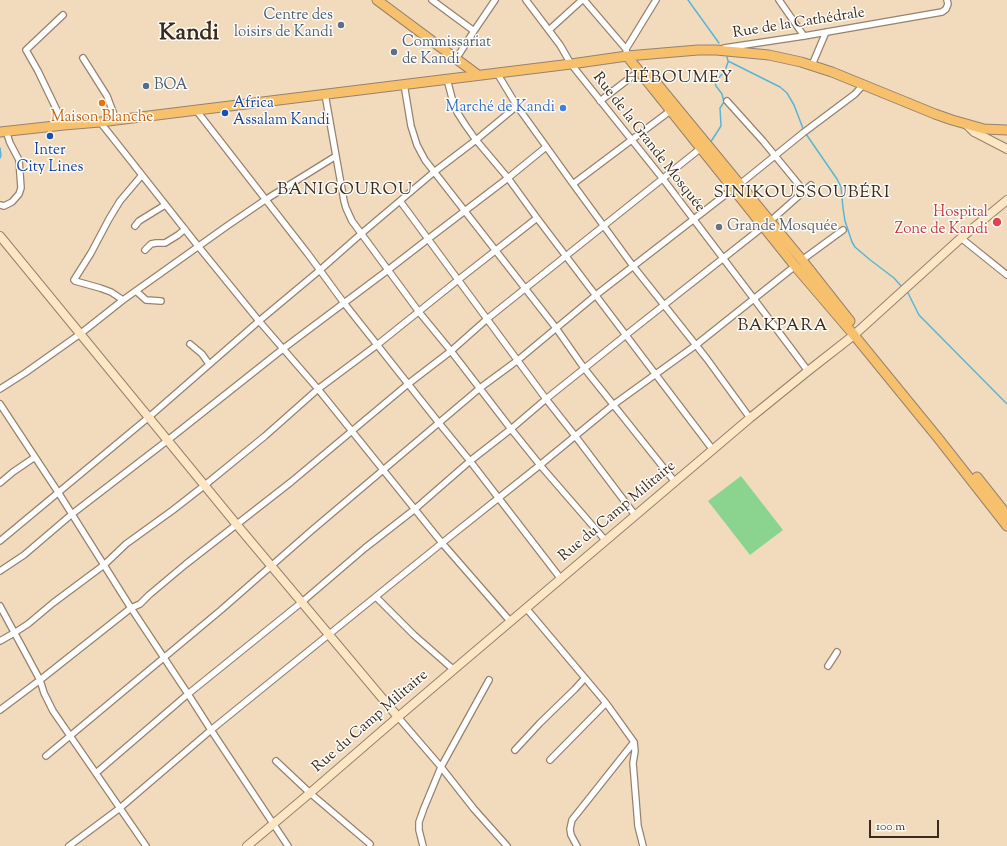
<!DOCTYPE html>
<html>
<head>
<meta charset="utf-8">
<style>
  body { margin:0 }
  #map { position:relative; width:1007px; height:846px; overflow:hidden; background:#f2dbbd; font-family:"Sorts Mill Goudy",serif }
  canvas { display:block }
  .scale { position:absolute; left:869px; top:820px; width:70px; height:18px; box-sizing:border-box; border:2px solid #3b2a1e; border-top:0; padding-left:5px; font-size:12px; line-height:14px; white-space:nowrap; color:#3b2a1e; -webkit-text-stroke:3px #fdfcf7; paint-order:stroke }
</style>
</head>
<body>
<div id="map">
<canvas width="1007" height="846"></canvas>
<div class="scale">100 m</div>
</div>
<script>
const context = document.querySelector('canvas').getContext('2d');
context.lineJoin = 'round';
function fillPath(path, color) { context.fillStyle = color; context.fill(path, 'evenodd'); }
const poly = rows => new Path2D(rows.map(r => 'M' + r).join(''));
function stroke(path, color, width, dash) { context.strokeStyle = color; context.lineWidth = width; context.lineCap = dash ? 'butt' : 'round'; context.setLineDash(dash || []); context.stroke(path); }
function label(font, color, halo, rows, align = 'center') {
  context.font = font + ' "Sorts Mill Goudy",serif'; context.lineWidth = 3; context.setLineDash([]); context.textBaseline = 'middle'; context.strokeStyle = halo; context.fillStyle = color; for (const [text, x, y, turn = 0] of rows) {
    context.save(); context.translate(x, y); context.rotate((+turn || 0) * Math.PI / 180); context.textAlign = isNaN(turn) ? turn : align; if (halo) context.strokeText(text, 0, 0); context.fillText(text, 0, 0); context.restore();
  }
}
fillPath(poly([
  [741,476,783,530,750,555,708,501]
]), '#8bd48f');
stroke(poly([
  [688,0,719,43],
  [727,57,728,61,780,87,787,93,794,105,804,131],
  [806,134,837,179,841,187,843,208,845,221,852,242,855,247,869,259,894,278,902,287],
  [710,143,721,126,720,108,724,102,722,94,716,86,715,82,725,71,728,62],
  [0,148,1,155,0,158],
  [908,293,919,315,1007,404]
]), '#59b5d7', 1.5);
const street = poly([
  [432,0,474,31],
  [526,0,560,45,571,64,663,179,754,299,808,371],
  [584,0,626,49,627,56],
  [779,0,804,36],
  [63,15,26,50,38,71,64,125],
  [549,30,582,0],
  [724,48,804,36,942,12,946,9,948,4,947,0],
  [626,49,656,0],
  [83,58,107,96,116,120],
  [456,59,474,31,495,0],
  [812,65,826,32],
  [497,73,517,106,573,184,633,266,707,359,750,418],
  [447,79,453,102,457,112,466,126,476,140,508,178,537,218,713,450],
  [404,84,411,126,417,145,425,160,556,328,584,368,675,482],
  [325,94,344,201,346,208,352,221,419,312,451,351,511,429,540,465,605,540],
  [600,101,639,71],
  [727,101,763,141,804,191],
  [196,110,308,254,344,303,439,423,470,461,561,579],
  [100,122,112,137,198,246,259,321,318,389,442,543,510,621],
  [573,184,670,111],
  [740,184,803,133,855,94,864,84],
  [400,201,546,399,576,437,635,515],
  [0,205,4,206,12,202,19,194,21,188,19,160,10,143,6,131],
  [775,217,811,185],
  [135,226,139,221,165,205],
  [961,238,1007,275],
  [145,250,151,244,156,243,165,243,178,235,185,229],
  [802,260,843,230],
  [136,291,146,300,161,301],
  [123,300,111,292,100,288,75,281,74,280,91,253,109,219,120,201,142,175],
  [190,344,202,354,209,364],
  [0,389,25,373,80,334,123,300,227,226,265,200,336,156],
  [0,404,58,492,131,608,188,694,211,730,288,846],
  [0,483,13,472,35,457],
  [0,541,149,417,259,321,320,270,362,233,434,172,476,140,517,106],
  [0,571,24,555,72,514,168,440,284,348,388,270,428,239,508,178,546,147],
  [376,597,414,635,454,670],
  [0,606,40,680,44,693,53,711,146,846],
  [526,608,606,703,634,742,572,820,570,829,571,835,577,846],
  [0,641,14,633,28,624,53,603,104,565,126,544,173,510,205,485,265,436,318,389,377,345,458,280,537,218],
  [828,666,837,652],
  [0,710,40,680,131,608,140,604,149,595,186,564,291,482,408,384,451,351,487,319,701,148],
  [398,717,441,767,474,809,507,846],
  [634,742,635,751,633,763,638,826,643,846],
  [515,750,540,723,575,689,585,678],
  [46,756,221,610,311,531,480,388,518,360,596,295,734,188],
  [550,760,606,703],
  [276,761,310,793,370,844],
  [96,773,188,694,302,602,365,548,415,509,470,461,511,429,546,399,626,335,764,226],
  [69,846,120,808,211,730,280,674,442,543,540,465,613,405,696,345,795,266],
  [423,846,419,830,419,822,424,808,441,767,489,680]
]);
const secondary = poly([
  [966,124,974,132,980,135,1007,149],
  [0,236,237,525,398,717],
  [247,846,310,793,398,717,750,418,808,371,854,335,961,238,1007,200]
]);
const primary = poly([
  [377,0,478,75],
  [627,56,795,266,854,335,938,438,1007,526],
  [650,75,802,260,850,321],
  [0,132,64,125,100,122,571,64,627,56,698,50,716,50,769,55,801,62,832,72,935,114,952,120,984,129,1007,130],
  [977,477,1007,515]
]);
stroke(street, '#96826e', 8);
stroke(secondary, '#96826e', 10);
stroke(primary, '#96826e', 11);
stroke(street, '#fff', 5.5);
stroke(secondary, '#fce6c4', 8);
stroke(primary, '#f7c06c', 9);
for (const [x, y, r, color] of [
  [341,25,4,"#5c6f8a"],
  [394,52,4,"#5c6f8a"],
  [146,86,4,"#5c6f8a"],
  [102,103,4,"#e8710a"],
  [563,108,4,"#3f7fe0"],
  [225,113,4,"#1a4fb4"],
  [50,136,4,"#1a4fb4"],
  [997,222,5,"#e0444e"],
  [719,227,4,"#6b7280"]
]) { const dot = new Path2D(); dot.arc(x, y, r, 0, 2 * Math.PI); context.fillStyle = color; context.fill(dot); stroke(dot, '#fdfcf7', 1.5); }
label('15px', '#4e5e75', '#fdfcf7', [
  ["Centre des",333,16,"right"],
  ["loisirs de Kandi",333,33,"right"],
  ["Commissariat",402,43],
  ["de Kandi",402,60],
  ["BOA",154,86]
], 'left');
label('15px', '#3b2a1e', '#fdfcf7', [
  ["Rue de la Cathédrale",799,24,-9],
  ["Rue de la Grande Mosquée",648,143,52],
  ["Rue du Camp Militaire",618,512,-40],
  ["Rue du Camp Militaire",371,722,-41]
]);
label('15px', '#164399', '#fdfcf7', [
  ["Africa",233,104],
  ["Assalam Kandi",233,121],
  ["Inter",50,151,"center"],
  ["City Lines",50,168,"center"]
], 'left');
label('15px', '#366cbe', '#fdfcf7', [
  ["Marché de Kandi",555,108]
], 'right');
label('15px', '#c56008', '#fdfcf7', [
  ["Maison Blanche",102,118]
]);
label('15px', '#be3a42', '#fdfcf7', [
  ["Hospital",988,213],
  ["Zone de Kandi",988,230]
], 'right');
label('15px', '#5b616d', '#fdfcf7', [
  ["Grande Mosquée",727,227]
], 'left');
context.letterSpacing = '1px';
label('17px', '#3b2a1e', '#fdfcf7', [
  ["HÉBOUMEY",679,79],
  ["BANIGOUROU",345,191],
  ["SINIKOUSSOUBÉRI",802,194],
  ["BAKPARA",783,327]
]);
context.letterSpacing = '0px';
label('bold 23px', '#3b2a1e', '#fdfcf7', [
  ["Kandi",189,35]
]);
</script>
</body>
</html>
